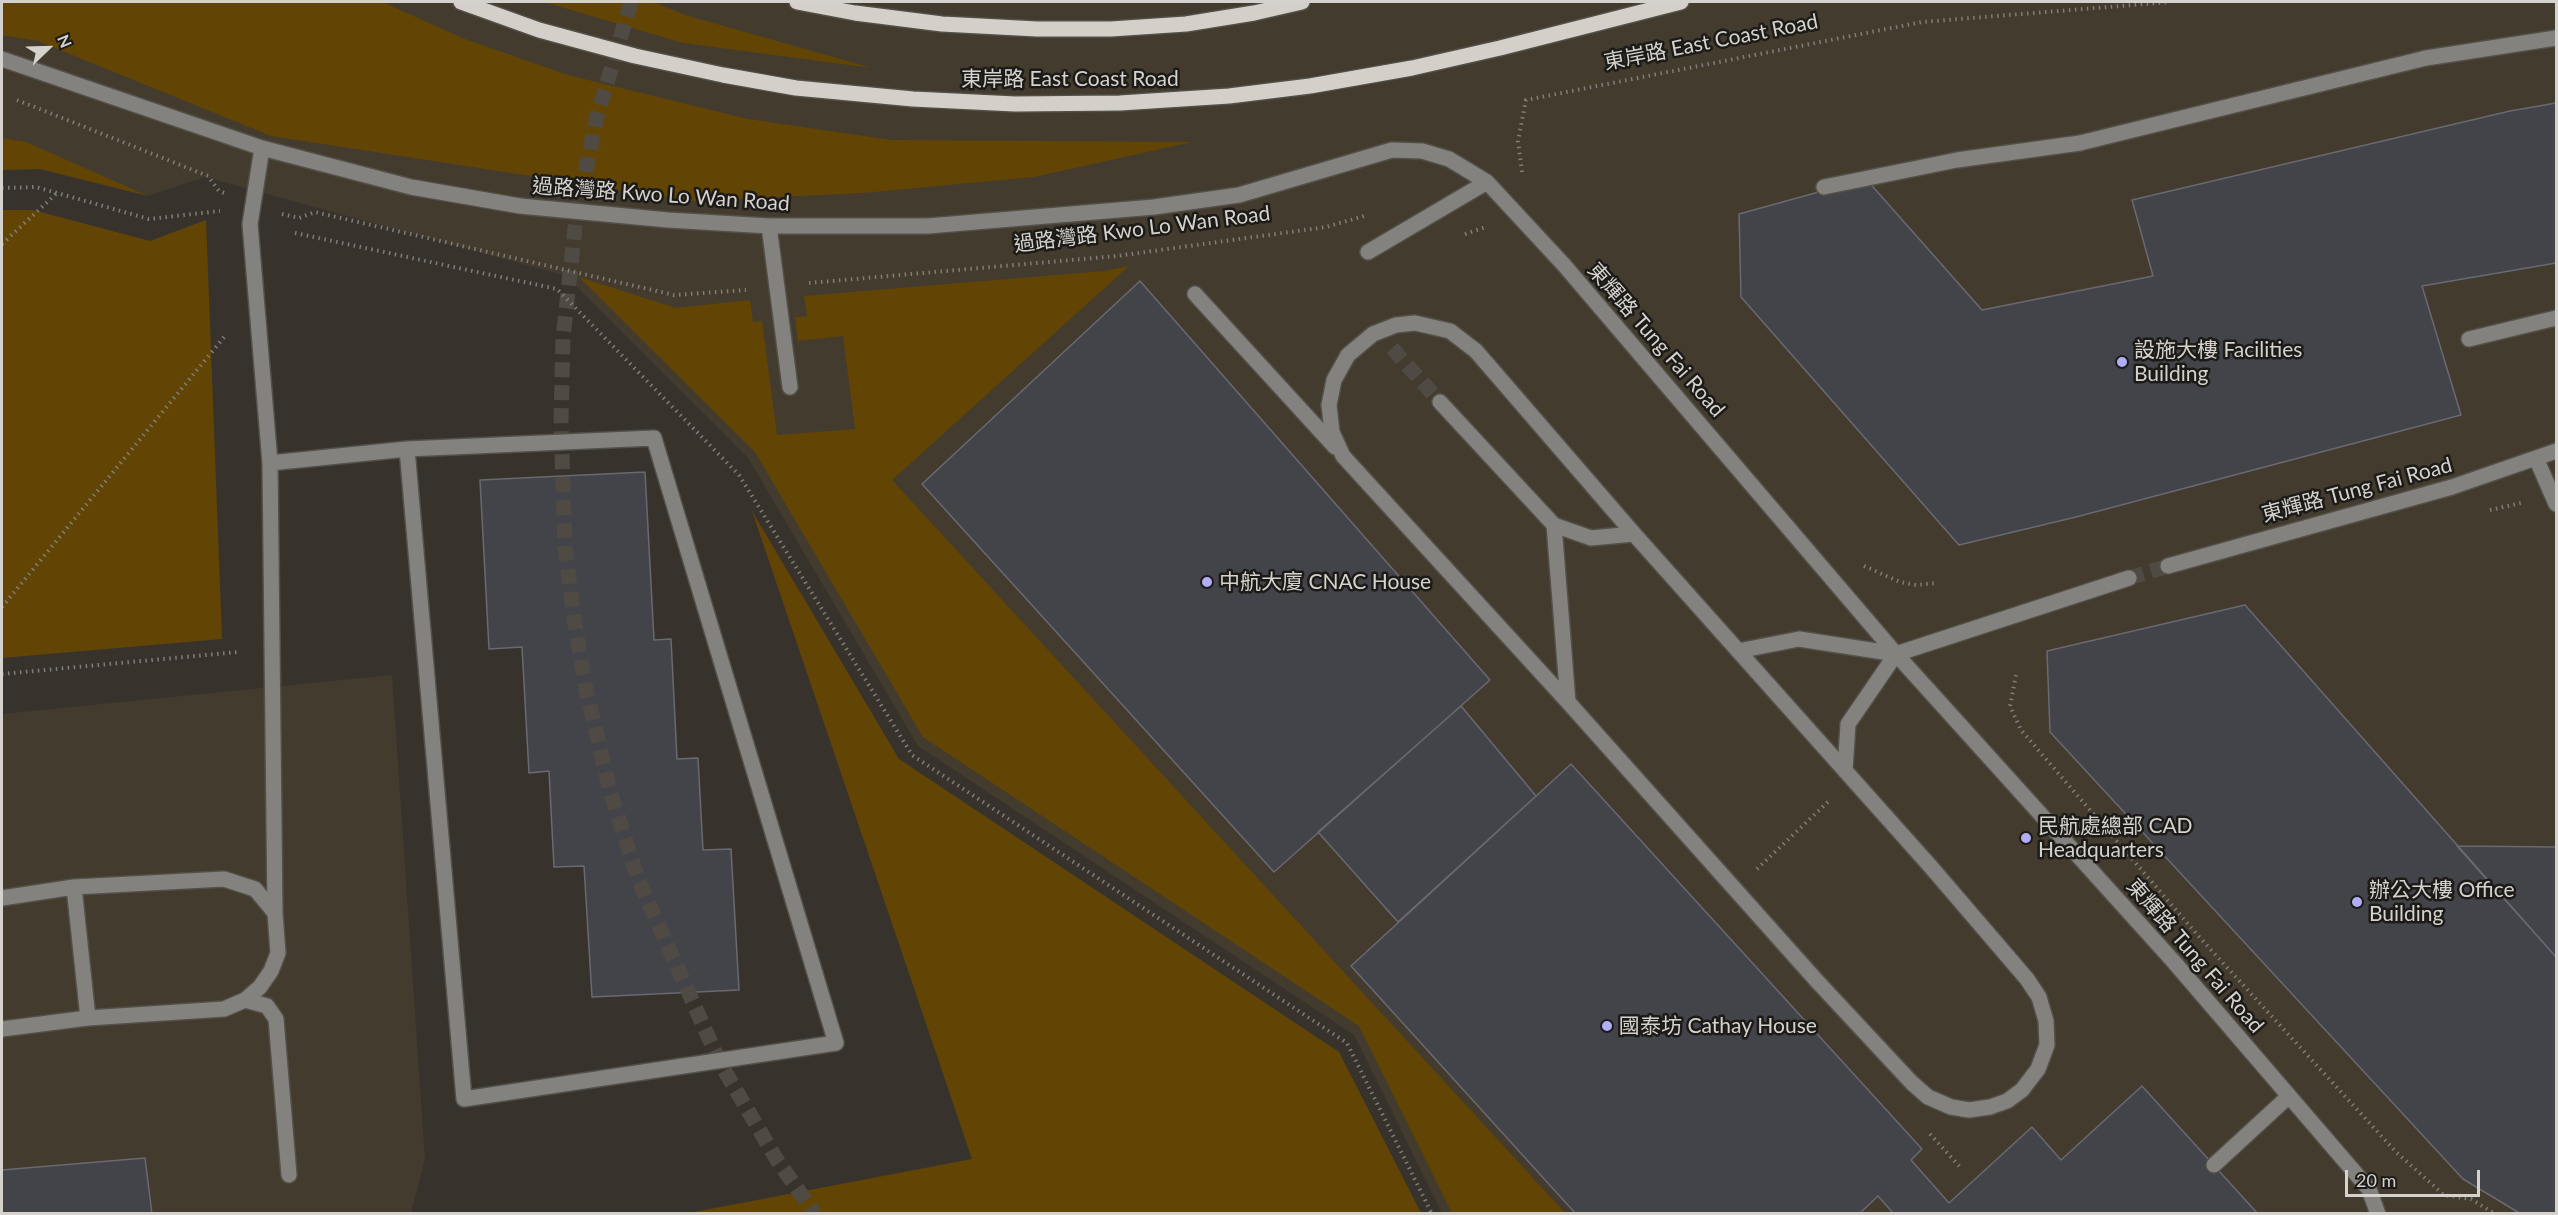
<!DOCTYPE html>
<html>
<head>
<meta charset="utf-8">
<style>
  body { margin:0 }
  #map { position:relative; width:2558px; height:1215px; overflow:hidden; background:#37332c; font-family:Lato,sans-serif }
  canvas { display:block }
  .frame { position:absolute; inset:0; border:3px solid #d5d2ce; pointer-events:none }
  .north { position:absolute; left:18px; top:18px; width:60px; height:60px; -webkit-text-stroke:4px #1d1b18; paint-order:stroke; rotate:67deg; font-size:16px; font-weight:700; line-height:24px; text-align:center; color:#d5d2ce }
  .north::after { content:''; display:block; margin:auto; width:21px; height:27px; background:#d5d2ce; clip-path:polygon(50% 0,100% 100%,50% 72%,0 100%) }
  .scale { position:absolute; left:2345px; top:1170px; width:135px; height:27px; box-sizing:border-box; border:3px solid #d5d2ce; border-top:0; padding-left:8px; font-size:18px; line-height:21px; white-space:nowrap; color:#d5d2ce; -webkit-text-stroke:4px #1d1b18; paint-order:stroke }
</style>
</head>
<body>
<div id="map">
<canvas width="2558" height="1215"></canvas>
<div class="frame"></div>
<div class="north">N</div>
<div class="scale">20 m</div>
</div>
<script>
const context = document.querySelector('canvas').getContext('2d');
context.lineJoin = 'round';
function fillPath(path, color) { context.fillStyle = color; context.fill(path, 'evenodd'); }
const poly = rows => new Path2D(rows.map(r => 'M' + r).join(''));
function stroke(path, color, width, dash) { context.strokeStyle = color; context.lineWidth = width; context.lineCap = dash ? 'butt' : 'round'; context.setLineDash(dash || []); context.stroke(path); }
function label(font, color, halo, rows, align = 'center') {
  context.font = font + ' Lato,"Noto Sans TC",sans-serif'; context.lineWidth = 5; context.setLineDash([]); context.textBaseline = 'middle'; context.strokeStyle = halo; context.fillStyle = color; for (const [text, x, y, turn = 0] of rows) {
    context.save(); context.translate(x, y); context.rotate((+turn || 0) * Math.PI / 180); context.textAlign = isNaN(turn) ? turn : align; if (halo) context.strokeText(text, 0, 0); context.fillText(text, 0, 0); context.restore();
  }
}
fillPath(poly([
  [2,2,2556,2,2556,1213,1442,1213,1354,1035,918,746,748,458,566,276,205,177,148,196,40,169,2,170],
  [392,675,425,1159,411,1213,2,1214,2,714]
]), '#423b2e');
fillPath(poly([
  [2,2,383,2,462,38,568,75,748,119,892,140,1192,142,1034,177,863,193,693,201,271,136,38,41,2,35],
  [544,2,654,2,685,15,872,68,683,43],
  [2,138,26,142,148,196,40,169,2,170],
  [2,210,33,210,150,241,206,220,222,639,2,658],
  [1129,266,892,480,1565,1213,1452,1213,1359,1026,923,737,755,452,579,277,676,308,750,300,753,322,762,321,777,435,855,429,843,336,798,341,795,317,807,316,804,296,1105,271],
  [752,511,899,759,1339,1052,1421,1213,689,1213,972,1159]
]), '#624505');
const building = poly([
  [2556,103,2556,263,2422,286,2461,415,2076,517,1959,545,1741,297,1739,214,1866,179,1982,310,2153,276,2132,200,2510,111,2556,103],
  [1140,281,1490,680,1274,872,922,484,1140,281],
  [645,472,654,640,671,639,677,759,698,758,703,850,731,849,739,990,592,997,584,866,554,867,549,771,529,773,522,647,489,649,480,480,645,472],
  [2245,605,2556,957,2556,1214,2521,1214,2463,1179,2050,732,2047,651,2245,605],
  [1461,706,1536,796,1398,922,1318,832,1461,706],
  [1571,764,1922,1149,1911,1160,1949,1203,2032,1127,2061,1160,2142,1086,2258,1214,1894,1214,1878,1196,1859,1214,1576,1214,1351,966,1571,764],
  [2457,846,2556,847,2556,957,2457,846],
  [145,1158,152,1214,2,1214,2,1170,145,1158]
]);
fillPath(building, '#43434a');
stroke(building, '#6a6972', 1.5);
stroke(poly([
  [1392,348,1440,402],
  [2129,578,2168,566]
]), '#4f4b44', 15, [15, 8]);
stroke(poly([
  [631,2,596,120,576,219,563,338,561,422,565,547,574,618,585,685,610,791,638,879,720,1063,777,1160,815,1214]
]), '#4f4b44', 15, [15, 8]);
const minor = poly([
  [2,59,262,148,411,187,520,206,668,220,769,226,928,226,1154,207,1239,195,1392,150,1422,151,1449,159,1487,182,1564,265,1896,654,2174,962,2369,1189,2378,1214],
  [1824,187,1957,160,2080,143,2426,58,2556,38],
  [769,226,790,387],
  [1368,252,1487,182],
  [1195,294,1335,447],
  [1415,323,1450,331,1476,351,1634,534,1931,867,2027,979,2039,997,2046,1021,2047,1045,2038,1069,2022,1090,2007,1101,1990,1107,1969,1110,1951,1107,1928,1097,1912,1083,1816,980,1568,702,1343,456,1332,432,1329,405,1334,380,1348,355,1373,334,1396,325,1415,323],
  [2469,339,2556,318],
  [1440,402,1554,525,1591,538,1634,534],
  [2536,458,2556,504],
  [270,463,407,449,654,438,836,1043,464,1099,407,449],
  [1554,525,1568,702],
  [2168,566,2452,487,2556,451],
  [1738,651,1799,639,1896,654,2129,578],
  [1845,771,1848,724,1896,654],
  [74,887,88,1018],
  [2,898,74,887,224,879,255,889,275,913],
  [245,1000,267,1006,276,1019,289,1175],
  [2,1029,88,1018,224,1009,245,1000,260,987,271,971,278,953,275,913,270,463,250,224,262,148],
  [2214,1165,2289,1096]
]);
const major = poly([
  [461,2,539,30,635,56,723,75,796,88,913,99,1015,104,1120,103,1229,96,1310,86,1412,68,1500,48,1681,2],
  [797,2,855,13,942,24,1037,29,1111,29,1186,24,1254,13,1302,2]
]);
stroke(minor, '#535049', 18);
stroke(major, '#535049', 18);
stroke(poly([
  [17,100,208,176,219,191,224,193],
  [1522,172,1518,141,1526,100,1922,22,2170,2],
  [2,188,36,187,149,219,220,211],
  [282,214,299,218,315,212,674,295,746,290],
  [295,233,557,289,739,475,912,755,1347,1043,1432,1214],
  [1465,234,1486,227],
  [2,244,57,193],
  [809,283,1117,256,1326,227,1364,216],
  [2490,510,2521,503],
  [1864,566,1900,582,1916,585,1937,583],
  [2,607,225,336],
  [2,674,238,652],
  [2016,675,2010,706,2021,730,2201,939,2396,1152,2444,1195,2471,1199,2495,1214],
  [1757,869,1830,800],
  [1930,1134,1960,1167]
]), '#817d78', 4, [1.5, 4.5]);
stroke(minor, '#84827e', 15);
stroke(major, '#d4d0c9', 15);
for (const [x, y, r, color] of [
  [2122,362,6,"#b2adf9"],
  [1207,582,6,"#b2adf9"],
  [2026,838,6,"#b2adf9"],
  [2357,902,6,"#b2adf9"],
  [1607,1026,6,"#b2adf9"]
]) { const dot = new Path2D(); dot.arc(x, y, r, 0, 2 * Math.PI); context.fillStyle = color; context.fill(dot); stroke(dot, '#1d1b18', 2); }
label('21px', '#d5d2ce', '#1d1b18', [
  ["東岸路 East Coast Road",1711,42,-11],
  ["東岸路 East Coast Road",1070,79],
  ["過路灣路 Kwo Lo Wan Road",661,195,4],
  ["過路灣路 Kwo Lo Wan Road",1142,229,-7],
  ["東輝路 Tung Fai Road",1656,340,49],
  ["東輝路 Tung Fai Road",2357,490,-15],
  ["東輝路 Tung Fai Road",2195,956,49]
]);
label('21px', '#d5d2ce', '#1d1b18', [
  ["設施大樓 Facilities",2134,350],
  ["Building",2134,374],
  ["中航大廈 CNAC House",1219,582],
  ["民航處總部 CAD",2038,826],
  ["Headquarters",2038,850],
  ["辦公大樓 Office",2369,890],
  ["Building",2369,914],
  ["國泰坊 Cathay House",1619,1026]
], 'left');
</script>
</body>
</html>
